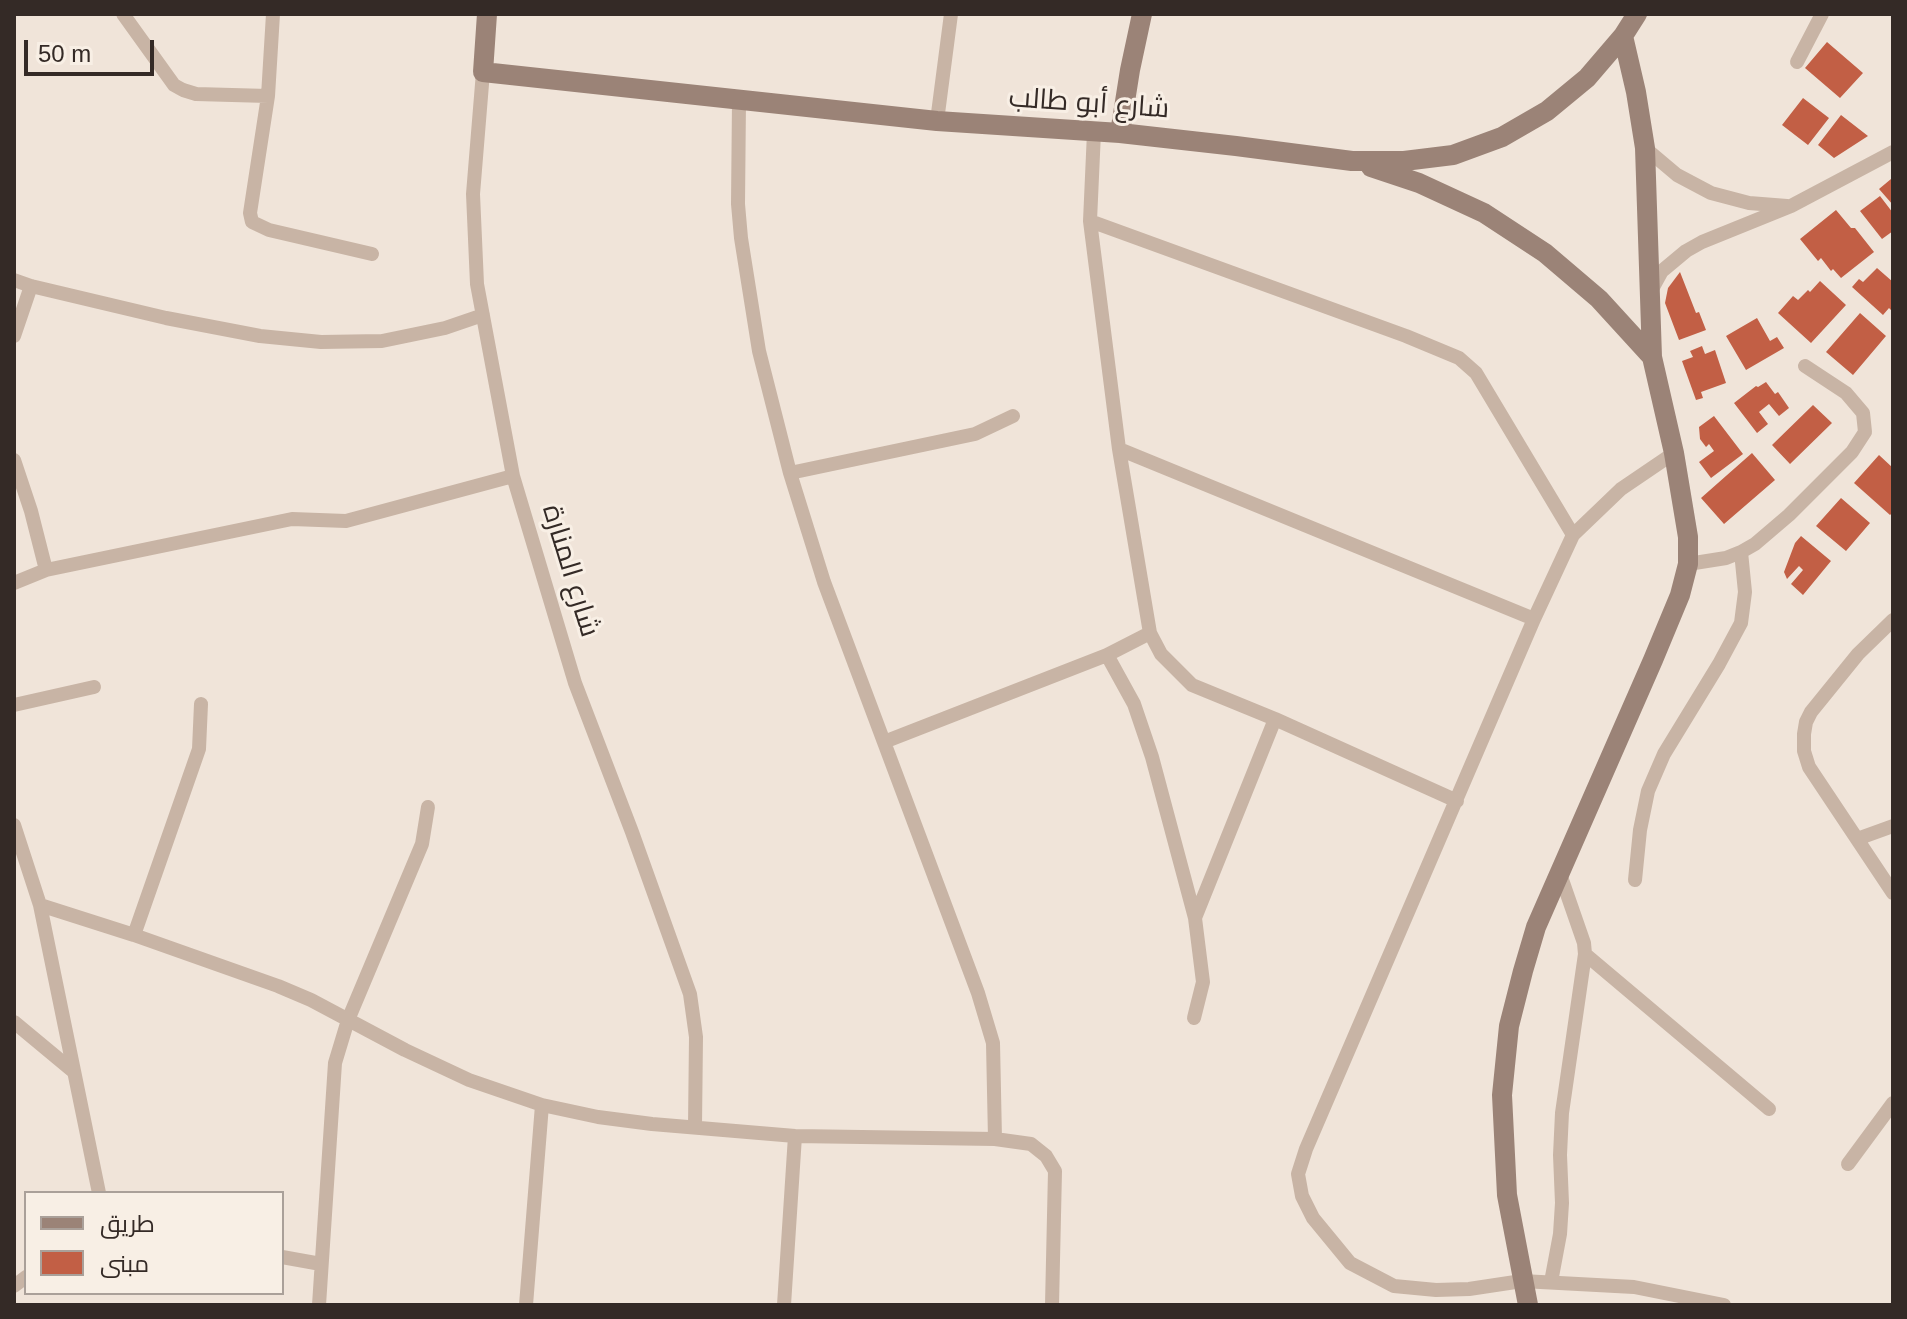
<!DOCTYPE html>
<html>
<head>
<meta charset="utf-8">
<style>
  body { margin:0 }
  #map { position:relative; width:1907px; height:1319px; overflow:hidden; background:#f0e4d9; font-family:Helvetica,Cairo,sans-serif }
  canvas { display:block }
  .frame { position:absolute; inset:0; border:16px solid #342a26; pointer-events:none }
  .legend { position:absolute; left:24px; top:1191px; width:260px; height:104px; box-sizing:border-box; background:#f8efe5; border:2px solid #aaa099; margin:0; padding:10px 14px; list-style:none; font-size:24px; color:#342a26 }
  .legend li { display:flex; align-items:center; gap:16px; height:40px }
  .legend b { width:40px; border:2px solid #aaa099 }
  .scale { position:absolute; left:24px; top:40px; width:130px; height:36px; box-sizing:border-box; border:4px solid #342a26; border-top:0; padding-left:10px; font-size:24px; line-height:28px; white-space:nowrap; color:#342a26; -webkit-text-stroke:6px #f8efe5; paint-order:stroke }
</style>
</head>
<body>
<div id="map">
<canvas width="1907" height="1319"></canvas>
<div class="frame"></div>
<ul class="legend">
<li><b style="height:10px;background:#9b8377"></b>طريق</li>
<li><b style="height:22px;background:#c25f45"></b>مبنى</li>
</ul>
<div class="scale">50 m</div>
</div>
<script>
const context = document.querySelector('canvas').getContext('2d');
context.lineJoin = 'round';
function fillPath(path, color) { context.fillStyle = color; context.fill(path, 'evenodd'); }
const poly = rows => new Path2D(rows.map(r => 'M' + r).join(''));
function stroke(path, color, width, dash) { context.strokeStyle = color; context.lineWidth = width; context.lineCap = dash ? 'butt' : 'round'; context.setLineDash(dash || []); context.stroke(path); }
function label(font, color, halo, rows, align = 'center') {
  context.font = font + ' Helvetica,Cairo,sans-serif'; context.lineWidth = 6; context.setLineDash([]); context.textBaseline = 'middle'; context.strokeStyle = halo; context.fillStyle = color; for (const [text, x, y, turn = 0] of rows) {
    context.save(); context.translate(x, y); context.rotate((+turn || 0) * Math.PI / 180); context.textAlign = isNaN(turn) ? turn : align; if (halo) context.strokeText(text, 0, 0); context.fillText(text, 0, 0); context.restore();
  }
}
fillPath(poly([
  [1827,42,1863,73,1840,98,1805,68],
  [1803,98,1829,118,1808,145,1782,125],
  [1841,115,1868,136,1834,158,1818,145],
  [1891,179,1893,182,1893,205,1879,189],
  [1880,196,1893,213,1893,231,1882,239,1860,211],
  [1836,210,1851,228,1855,228,1874,252,1841,278,1833,269,1831,271,1821,258,1818,261,1800,239],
  [1877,268,1893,282,1893,309,1892,311,1889,308,1883,315,1852,287,1859,279,1863,282],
  [1680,272,1696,313,1699,312,1706,330,1679,340,1665,303,1668,288],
  [1820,281,1846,305,1811,343,1778,313,1793,296,1798,300,1808,290,1810,292],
  [1860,313,1886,336,1853,375,1826,352],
  [1757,318,1770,341,1777,337,1784,348,1746,370,1726,336],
  [1702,346,1705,354,1715,350,1726,383,1701,392,1703,398,1696,400,1682,361,1693,357,1690,351],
  [1766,382,1775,394,1778,392,1789,408,1779,416,1769,404,1759,412,1768,424,1757,433,1734,403,1756,386,1758,387],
  [1813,405,1832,423,1790,464,1772,445],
  [1714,416,1743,454,1711,478,1699,462,1714,451,1709,444,1706,447,1700,439,1699,427],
  [1752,453,1775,480,1724,524,1701,498],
  [1879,455,1893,468,1893,512,1890,515,1854,483],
  [1841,498,1870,523,1846,551,1816,526],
  [1801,536,1831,561,1803,595,1791,584,1803,570,1799,566,1787,579,1784,572,1795,543]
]), '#c25f45');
stroke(poly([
  [123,14,174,85,183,90,196,94,268,96,273,14],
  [1797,62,1822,14],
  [483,72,473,194,477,284,513,476,575,683,632,832,690,994,696,1037,695,1126],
  [268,96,250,213,252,222,269,230,372,254],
  [739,101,738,204,741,238,759,351,790,473,824,582,978,993,993,1043,995,1139],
  [937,121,951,14],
  [1094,132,1090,221,1119,449,1150,633,1161,654,1192,685,1275,719,1457,801],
  [1645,148,1677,175,1711,193,1749,203,1787,206],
  [1090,221,1406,336,1459,358,1476,373,1573,535],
  [14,280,31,286,166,318,260,336,321,342,382,341,445,328,483,315],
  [1651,291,1662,271,1686,251,1702,242,1791,206,1893,152],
  [14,336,31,286],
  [1119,449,1534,619],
  [1674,453,1621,489,1573,535,1534,619,1306,1149,1298,1174,1302,1196,1313,1218,1350,1263,1394,1286,1436,1290,1469,1289,1522,1281,1634,1287,1724,1305],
  [14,460,31,511,46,570],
  [790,473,975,434,1013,416],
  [1688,564,1726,558,1741,552,1755,544,1789,515,1852,452,1865,432,1863,413,1846,393,1805,366],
  [14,583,46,570,292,519,346,521,513,476],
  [1893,620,1858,654,1811,712,1806,722,1804,734,1804,751,1809,767,1893,893],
  [1107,655,1134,704,1152,757,1195,918,1203,982,1194,1018],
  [14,705,94,687],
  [884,742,1107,655,1150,633],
  [14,825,40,905,99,1193],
  [1857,839,1893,826],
  [1635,880,1640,830,1648,791,1664,754,1719,664,1741,623,1745,592,1741,552],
  [40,905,134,935,278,986,311,1000,405,1050,469,1080,542,1105,598,1117,652,1124,795,1136,995,1139,1031,1144,1046,1156,1055,1171,1052,1305],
  [1195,918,1275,719],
  [134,935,199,749,201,704],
  [1585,954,1769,1109],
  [14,1022,73,1071],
  [1848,1164,1893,1103],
  [282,1257,321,1264],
  [1551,1282,1560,1234,1562,1203,1560,1155,1562,1113,1585,954,1584,943,1559,871],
  [14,1286,26,1277],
  [319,1305,335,1063,348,1020,422,844,428,807],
  [526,1305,542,1105],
  [784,1305,795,1136]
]), '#c8b4a5', 14);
stroke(poly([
  [487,14,483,72,937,121,1120,133,1236,146,1352,161,1404,161,1453,155,1502,137,1547,111,1587,78,1623,36,1637,14],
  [1120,133,1130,70,1142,14],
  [1371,167,1419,183,1484,213,1545,253,1599,299,1652,357],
  [1528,1305,1507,1195,1502,1095,1509,1026,1523,971,1536,927,1653,660,1680,595,1688,564,1688,537,1674,453,1652,357,1645,148,1636,92,1623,36]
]), '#9b8377', 20);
label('28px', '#342a26', '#f8efe5', [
  ["شارع أبو طالب",1089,104,4],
  ["شارع المنارة",570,571,73]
]);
</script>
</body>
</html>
